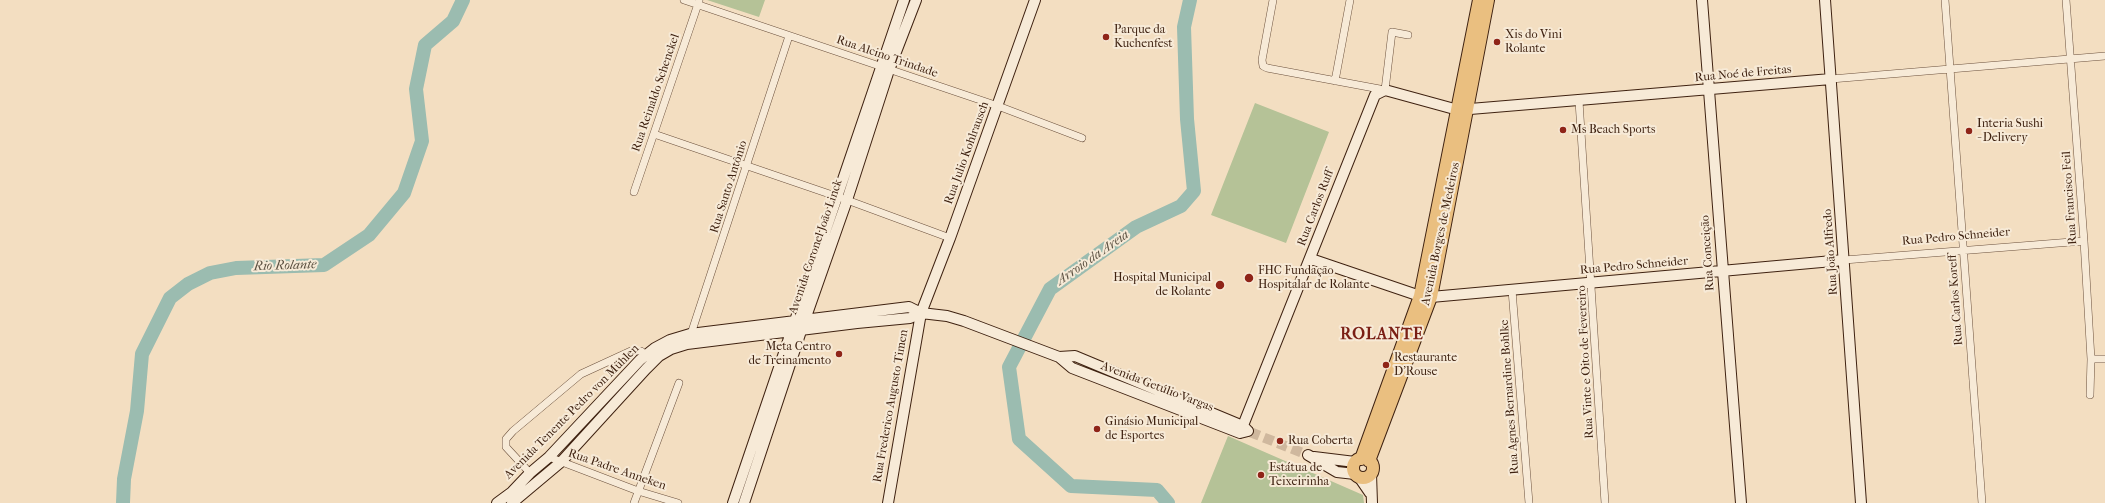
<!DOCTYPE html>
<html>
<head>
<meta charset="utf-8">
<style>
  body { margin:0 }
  canvas { display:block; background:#f3dec1 }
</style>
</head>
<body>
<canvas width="2105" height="503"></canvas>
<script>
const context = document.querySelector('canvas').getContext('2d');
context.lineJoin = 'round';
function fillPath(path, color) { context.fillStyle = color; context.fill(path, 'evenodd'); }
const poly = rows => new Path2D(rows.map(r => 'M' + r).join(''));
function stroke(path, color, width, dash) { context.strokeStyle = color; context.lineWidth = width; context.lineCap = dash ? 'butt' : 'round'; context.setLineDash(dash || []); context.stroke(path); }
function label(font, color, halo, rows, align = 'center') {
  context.font = font + ' "IM FELL French Canon",serif'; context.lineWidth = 4; context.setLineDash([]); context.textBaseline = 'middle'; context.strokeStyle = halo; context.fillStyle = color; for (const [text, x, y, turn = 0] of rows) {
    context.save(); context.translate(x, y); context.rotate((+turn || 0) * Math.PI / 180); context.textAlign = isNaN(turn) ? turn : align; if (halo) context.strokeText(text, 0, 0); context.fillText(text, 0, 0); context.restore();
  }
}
fillPath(poly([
  [707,0,765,0,759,17],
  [1255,103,1329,132,1286,243,1211,215],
  [1228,436,1363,495,1364,503,1201,503]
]), '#b5c297');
stroke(poly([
  [123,503,124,479,137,411,142,354,170,298,188,284,210,273,236,268,324,265,369,235,404,193,422,141,416,89,425,45,453,21,463,0],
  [1168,503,1157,490,1071,486,1019,439,1009,367,1050,289,1136,227,1181,206,1194,191,1187,119,1184,27,1190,0]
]), '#9bbcb0', 14);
stroke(poly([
  [1250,432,1308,455]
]), '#cfb89e', 10, [10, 5]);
const street = poly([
  [684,0,998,106,1082,138],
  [1273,0,1262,60,1263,66,1267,68,1385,90,1392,32,1408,35],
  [1945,0,1982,503],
  [2066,0,2084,241,2091,359,2090,395],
  [1831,79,2105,56],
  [1335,81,1350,0],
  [1579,101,1605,503],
  [654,134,847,200,950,238],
  [634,192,699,1],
  [1844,260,2084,241],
  [1512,290,1529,503],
  [690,337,789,36],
  [2091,359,2105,359],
  [549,457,638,491,678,503],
  [530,473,506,447,506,439,513,431,581,374,631,351,641,351,649,358],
  [634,503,679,383]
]);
const secondary = poly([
  [1702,0,1741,503],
  [1825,0,1861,503],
  [1311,259,1420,296,1431,297,1844,260],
  [1059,357,1075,356,1243,426,1247,430],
  [1240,433,1375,95,1385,90,1458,110,1831,79],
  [1308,455,1337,472,1355,474],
  [1314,457,1355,462],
  [1371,474,1372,503],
  [1359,477,1370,493],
  [497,503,512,492,530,473,549,457,640,360,655,348,670,340,690,334,909,307,921,313,947,316,964,321,1059,357,1072,368,1240,433,1248,431],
  [512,503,561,462,646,369,659,356,671,349,687,344,857,323,910,318,921,313],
  [733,503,904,0],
  [744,503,801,331,847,200,889,70,916,0],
  [888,503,921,313,950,238,1035,0]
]);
const primary = poly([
  '1353 468a10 10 0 1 1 20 0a10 10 0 1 1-20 0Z',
  [1361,459,1420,296,1479,0],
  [1369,461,1431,297,1488,0]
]);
stroke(street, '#6c513d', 8);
stroke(secondary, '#3f2211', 12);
stroke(primary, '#3f2211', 14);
stroke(street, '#f7ead7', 7);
stroke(secondary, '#f7ead7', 10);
stroke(primary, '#eabf80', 12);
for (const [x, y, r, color] of [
  [1106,37,4,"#8f2418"],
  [1497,42,4,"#8f2418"],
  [1563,130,4,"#8f2418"],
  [1969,131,4,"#8f2418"],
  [1249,278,5,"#8f2418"],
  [1220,285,5,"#8f2418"],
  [839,354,4,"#8f2418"],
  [1386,365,4,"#8f2418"],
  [1097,429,4,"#8f2418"],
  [1280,441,4,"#8f2418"],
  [1261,475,4,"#8f2418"]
]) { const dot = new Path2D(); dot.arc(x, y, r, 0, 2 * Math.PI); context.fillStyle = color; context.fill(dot); stroke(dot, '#f7ead7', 1.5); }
label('12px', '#3f2211', '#f7ead7', [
  ["Parque da",1114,30],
  ["Kuchenfest",1114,44],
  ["Xis do Vini",1505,35],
  ["Rolante",1505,49],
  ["Interia Sushi",1977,124],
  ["- Delivery",1977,138],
  ["Ms Beach Sports",1571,130],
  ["FHC Fundação",1258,271],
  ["Hospitalar de Rolante",1258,285],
  ["Hospital Municipal",1211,278,"right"],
  ["de Rolante",1211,292,"right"],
  ["Meta Centro",831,347,"right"],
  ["de Treinamento",831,361,"right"],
  ["Restaurante",1394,358],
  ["D'Rouse",1394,372],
  ["Ginásio Municipal",1105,422],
  ["de Esportes",1105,436],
  ["Rua Coberta",1288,441],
  ["Estátua de",1269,468],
  ["Teixeirinha",1269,482]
], 'left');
label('12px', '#3f2211', '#f7ead7', [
  ["Rua Alcino Trindade",887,57,19],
  ["Rua Noé de Freitas",1743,74,-5],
  ["Rua Reinaldo Schenckel",656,93,-71],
  ["Rua Julio Kohlrausch",967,153,-70],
  ["Rua Santo Antônio",729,187,-72],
  ["Rua Francisco Feil",2070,198,-94],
  ["Rua Carlos Ruff",1316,208,-69],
  ["Avenida Borges de Medeiros",1441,234,-78],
  ["Rua Pedro Schneider",1956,237,-5],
  ["Avenida Coronel João Linck",816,247,-71],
  ["Rua João Alfredo",1831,252,-94],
  ["Rua Conceição",1708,253,-94],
  ["Rua Pedro Schneider",1634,266,-5],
  ["Rua Carlos Koreff",1956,300,-94],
  ["Rua Vinte e Oito de Fevereiro",1586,362,-93],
  ["Avenida Getúlio Vargas",1157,387,21],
  ["Rua Agnes Bernardine Bohlke",1510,397,-94],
  ["Rua Frederico Augusto Timen",891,406,-80],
  ["Avenida Tenente Pedro von Mühlen",572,412,-45],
  ["Rua Padre Anneken",617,470,19]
]);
label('italic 13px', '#5b5041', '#f7ead7', [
  ["Arroio da Areia",1093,258,-35],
  ["Rio Rolante",285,266,-2]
]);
context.letterSpacing = '1px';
label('bold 16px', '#7a1f14', '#f7ead7', [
  ["ROLANTE",1382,335]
]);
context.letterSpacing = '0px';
</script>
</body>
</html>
